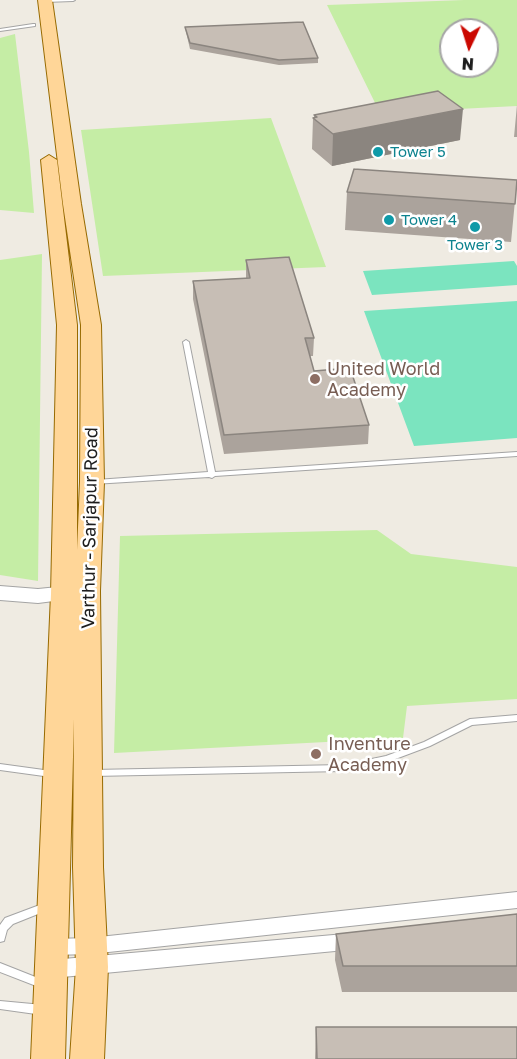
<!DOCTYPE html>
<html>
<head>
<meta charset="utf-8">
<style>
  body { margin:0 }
  #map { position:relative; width:517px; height:1059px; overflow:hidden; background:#efebe2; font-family:"Golos Text",sans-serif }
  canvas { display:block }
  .north { position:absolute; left:439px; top:18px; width:60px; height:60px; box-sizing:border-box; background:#fff; border:2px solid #a5a5a5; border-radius:50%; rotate:184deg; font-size:16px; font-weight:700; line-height:24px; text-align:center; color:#1d1d1d }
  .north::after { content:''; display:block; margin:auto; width:21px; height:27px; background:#cb0800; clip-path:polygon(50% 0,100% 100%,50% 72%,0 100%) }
</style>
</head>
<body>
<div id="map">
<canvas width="517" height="1059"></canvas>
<div class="north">N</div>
</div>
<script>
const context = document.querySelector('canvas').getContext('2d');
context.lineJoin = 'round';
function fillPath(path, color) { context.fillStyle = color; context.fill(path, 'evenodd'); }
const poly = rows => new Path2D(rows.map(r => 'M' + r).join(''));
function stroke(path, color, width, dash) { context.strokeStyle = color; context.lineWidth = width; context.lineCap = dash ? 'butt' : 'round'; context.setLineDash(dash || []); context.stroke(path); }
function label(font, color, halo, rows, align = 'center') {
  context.font = font + ' "Golos Text",sans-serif'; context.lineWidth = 5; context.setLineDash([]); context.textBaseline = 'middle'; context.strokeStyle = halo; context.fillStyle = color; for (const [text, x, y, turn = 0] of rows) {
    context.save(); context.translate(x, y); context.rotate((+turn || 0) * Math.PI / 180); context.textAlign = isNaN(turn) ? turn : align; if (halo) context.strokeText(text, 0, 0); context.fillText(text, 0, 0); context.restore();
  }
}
fillPath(poly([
  [464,0,517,0,517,106,380,113,327,5],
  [451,30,487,30,487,66,451,66],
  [15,34,29,152,34,213,0,210,0,38],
  [271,118,326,267,103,276,81,130],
  [42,254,38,581,0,575,0,260],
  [377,530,411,554,517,567,517,699,407,706,403,738,114,753,120,536]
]), '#c5eda5');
fillPath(poly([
  [514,261,517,266,517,285,372,295,363,271],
  [517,301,517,438,414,446,364,311]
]), '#7be4bf');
const service = poly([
  [44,0,75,0,73,1,45,2,43,1,44,0],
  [33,24,35,24,35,26,0,31,0,29,33,24],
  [186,340,189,342,215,472,517,452,517,456,215,476,212,478,209,477,93,484,92,482,96,480,208,472,183,342,186,340],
  [517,715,517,721,472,725,430,746,390,761,343,771,93,776,90,775,88,773,90,771,93,770,343,765,386,756,424,742,470,719,517,715],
  [0,764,51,771,54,772,56,774,54,776,51,777,0,770,0,764],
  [45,903,48,904,50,907,48,910,13,924,7,930,4,941,0,942,0,925,5,918,45,903],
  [0,963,48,982,49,985,48,988,44,989,0,972,0,963],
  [0,1001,43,1005,47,1007,48,1010,47,1013,43,1015,0,1009,0,1001]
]);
const minor = poly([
  [517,892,517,908,90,954,53,955,46,953,43,947,46,941,53,939,90,938,517,892],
  [356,933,363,935,366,941,363,947,356,949,52,978,45,975,42,969,45,963,52,960,356,933]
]);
const tertiary = poly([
  [78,585,85,587,88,592,85,597,38,603,0,600,0,586,38,589,78,585]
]);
const primary = poly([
  [38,0,52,0,81,204,101,325,104,482,100,591,103,867,108,967,104,1059,70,1059,76,967,73,867,74,719,65,1059,31,1059,51,594,57,325,41,160,49,155,57,160,77,325,77,550,80,482,81,325,63,204,38,0]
]);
stroke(service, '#a4a4a4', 2);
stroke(minor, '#a4a4a4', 2);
stroke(tertiary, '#a4a4a4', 2);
stroke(primary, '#976a00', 2);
fillPath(service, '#fff');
fillPath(minor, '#fff');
fillPath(tertiary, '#fff');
fillPath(primary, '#ffd698');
fillPath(poly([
  [185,27,318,58,318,63,279,65,190,49,186,32],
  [517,105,517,137,514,137],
  [314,115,460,140,332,166,312,149,313,118,314,117],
  [517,180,511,242,345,230,347,192],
  [246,260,314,338,313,356,310,356,314,371,369,425,368,444,224,454,193,299,193,281,246,278],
  [517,914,517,992,342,992,335,960,336,934],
  [316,1027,517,1059,315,1059]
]), '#aba39c');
fillPath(poly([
  [463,109,460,140,332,166,333,134]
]), '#8b857f');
const building = poly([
  [303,22,318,58,279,60,190,43,185,27,303,22],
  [438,91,463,109,333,134,313,118,317,117,314,115,438,91],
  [354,169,517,180,515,204,347,192,354,169],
  [289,257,314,338,305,338,314,371,350,368,369,425,224,435,193,281,250,278,246,260,289,257],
  [517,914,517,966,343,966,336,934,517,914],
  [316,1027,517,1027,517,1059,317,1059,316,1027]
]);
fillPath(building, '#c7beb5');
stroke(building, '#8b857f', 1.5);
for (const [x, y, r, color] of [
  [378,152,6,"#0f9aa8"],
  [389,220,6,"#0f9aa8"],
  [475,227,6,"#0f9aa8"],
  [315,379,6,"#8d6e63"],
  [316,754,6,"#8d6e63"]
]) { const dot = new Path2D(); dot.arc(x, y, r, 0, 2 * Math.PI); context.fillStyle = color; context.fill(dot); stroke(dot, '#fff', 2); }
label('15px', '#0d838f', '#fff', [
  ["Tower 5",390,152],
  ["Tower 4",401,220],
  ["Tower 3",475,245,"center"]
], 'left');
label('18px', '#785e54', '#fff', [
  ["United World",327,369],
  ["Academy",327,390],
  ["Inventure",328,744],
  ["Academy",328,765]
], 'left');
label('18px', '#1d1d1d', '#fff', [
  ["Varthur - Sarjapur Road",90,528,-89]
]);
</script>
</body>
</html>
